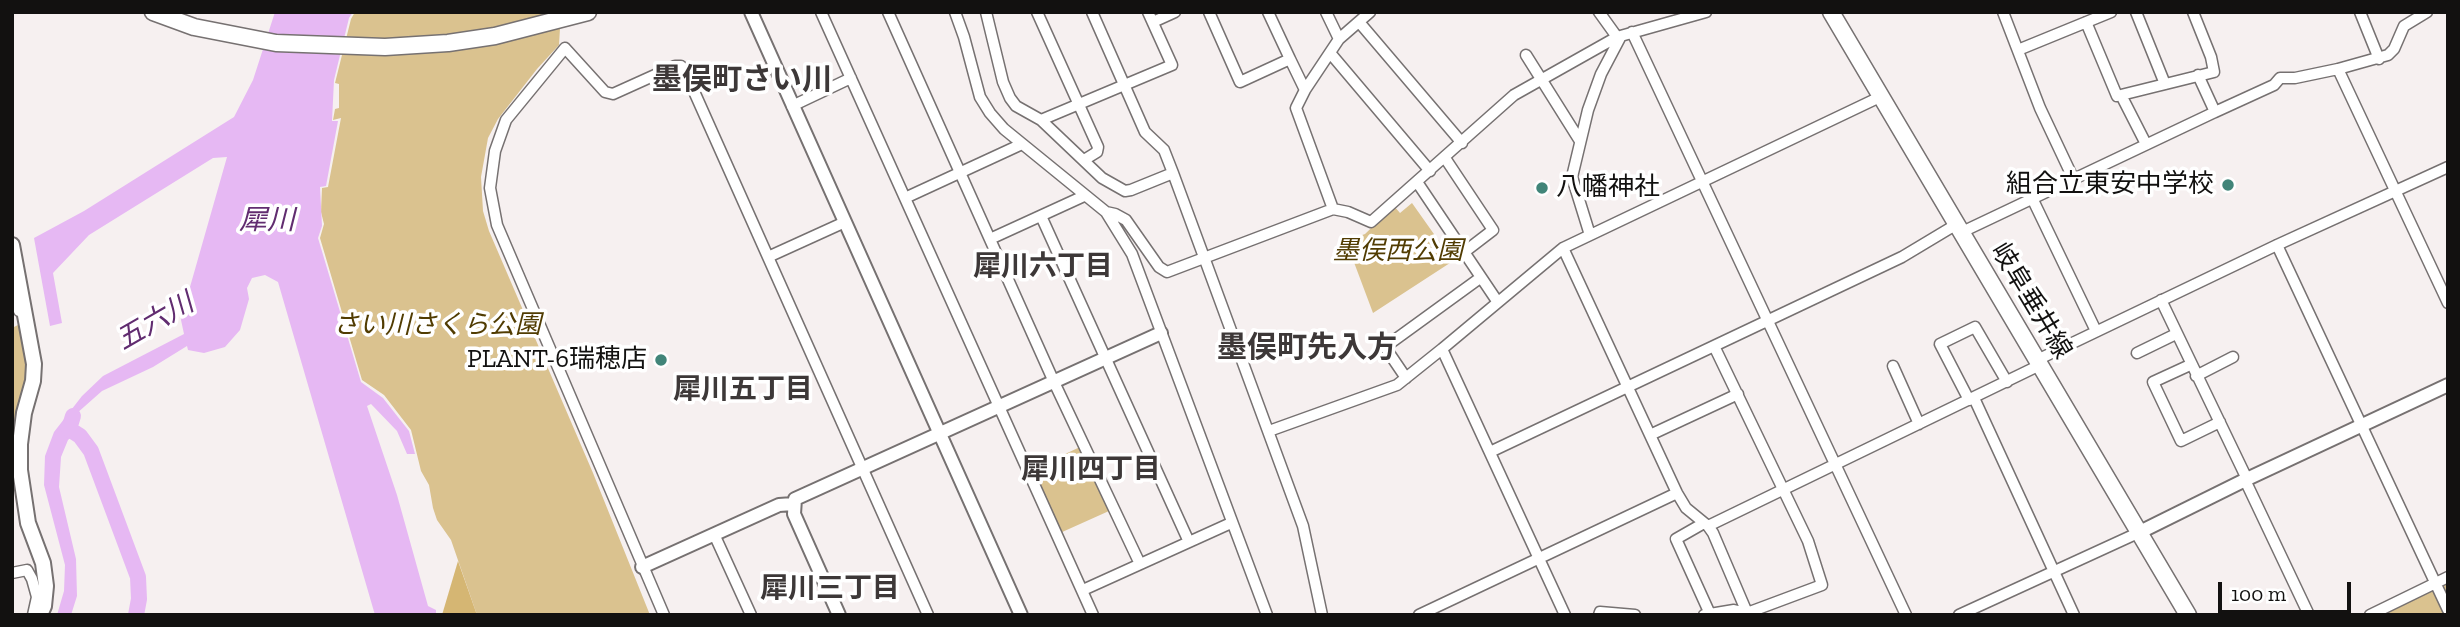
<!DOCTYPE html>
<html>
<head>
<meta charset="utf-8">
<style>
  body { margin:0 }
  #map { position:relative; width:2460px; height:627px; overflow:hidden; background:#f6f0f0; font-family:"Zilla Slab",serif }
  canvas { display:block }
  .frame { position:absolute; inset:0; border:14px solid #121110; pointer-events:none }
  .scale { position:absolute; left:2218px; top:582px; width:133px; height:32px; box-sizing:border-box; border:4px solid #121110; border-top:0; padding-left:9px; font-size:21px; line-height:24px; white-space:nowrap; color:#121110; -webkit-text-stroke:5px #fff; paint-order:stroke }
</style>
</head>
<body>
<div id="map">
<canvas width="2460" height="627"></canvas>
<div class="frame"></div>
<div class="scale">100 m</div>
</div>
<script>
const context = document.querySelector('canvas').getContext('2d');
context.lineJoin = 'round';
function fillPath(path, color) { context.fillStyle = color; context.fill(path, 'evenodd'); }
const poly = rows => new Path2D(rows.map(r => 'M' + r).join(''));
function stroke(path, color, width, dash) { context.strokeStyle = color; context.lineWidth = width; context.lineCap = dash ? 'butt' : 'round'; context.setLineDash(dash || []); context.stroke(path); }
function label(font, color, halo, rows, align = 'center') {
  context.font = font + ' "Zilla Slab","Noto Sans JP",serif'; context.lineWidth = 7; context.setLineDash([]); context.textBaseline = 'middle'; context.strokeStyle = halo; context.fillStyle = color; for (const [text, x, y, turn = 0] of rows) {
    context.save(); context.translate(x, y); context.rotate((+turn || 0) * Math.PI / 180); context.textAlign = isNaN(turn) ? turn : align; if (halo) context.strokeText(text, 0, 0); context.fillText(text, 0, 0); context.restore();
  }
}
fillPath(poly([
  [355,12,561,12,559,45,537,69,498,119,488,138,481,177,483,211,489,231,593,473,650,615,477,615,451,540,437,520,433,508,429,485,421,471,411,430,384,395,362,380,320,238,324,224,321,212,322,188,328,187,341,118,333,120,335,109,339,108,339,84,335,83,351,19],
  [1412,203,1453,261,1373,313,1346,241,1365,234,1394,206,1400,213],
  [20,324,31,371,12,433,12,328],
  [1080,447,1109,511,1060,533,1031,470],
  [2448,581,2448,615,2380,615]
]), '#dac28f');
fillPath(poly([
  [458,561,477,615,442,615]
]), '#d5b673');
fillPath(poly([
  [275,12,353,12,349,18,334,80,332,121,338,121,326,186,320,187,322,226,318,238,361,382,383,398,409,431,415,454,407,454,397,431,371,404,367,406,397,495,428,606,436,610,436,615,375,615,278,282,265,275,252,278,247,288,249,299,240,330,225,347,204,353,188,350,187,346,153,367,102,391,76,414,78,431,68,440,61,457,59,487,76,559,77,596,71,615,57,615,64,591,65,565,44,485,45,456,54,432,82,396,103,376,184,334,181,320,184,308,227,157,213,158,89,235,53,273,62,323,50,326,34,238,84,211,234,117,253,80]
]), '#e6b8f3');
stroke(poly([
  [73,416,69,429,80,436,91,451,138,577,139,599,136,615]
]), '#e6b8f3', 16);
const minor = poly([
  [821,12,1093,615],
  [888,12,1054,382,1140,564],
  [955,12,964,37,980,97,990,113,1004,129,1106,212,1132,254,1267,615],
  [986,12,1003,82,1010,98,1016,106,1041,120,1172,65,1148,12],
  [1037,12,1098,147,1097,152,1084,160],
  [1092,12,1145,132,1164,150,1173,173,1303,526,1322,615],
  [1209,12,1240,82,1290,59,1305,90,1339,39,1370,12],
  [1268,12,1290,59],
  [1326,12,1339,39],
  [1599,12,1617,37],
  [2003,12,2040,108,2073,178],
  [2136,12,2165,84],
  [2360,12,2379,59],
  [2427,12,2404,26,2394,49,2388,55,2338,69,2448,303],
  [1153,22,1175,12],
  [1359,22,1462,143],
  [2086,22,2117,96,2214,72,2211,57,2193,12],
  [1632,32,1906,615],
  [2018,50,2111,12],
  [1331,54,1430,171],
  [1526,55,1580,141],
  [1305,90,1296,108,1333,209],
  [2121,95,2146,144],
  [792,106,851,78],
  [2215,112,2274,85,2280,78,2295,78,2338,69],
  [1041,120,1102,178,1125,191,1131,190,1173,173],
  [1445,158,1493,230,1463,253],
  [1417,182,1497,301],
  [905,198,1022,144],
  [2032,198,2096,331],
  [1106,212,1115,214,1126,220,1159,267,1167,272,1333,209,1348,212,1371,222,1514,95,1617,37,1706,12],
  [1041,216,1189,542],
  [1962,232,2215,112,2198,75],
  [1590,235,1572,177,1588,110,1601,74,1621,36],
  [990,239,1084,196],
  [2277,245,2448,610],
  [1563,248,1677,493,1686,508,1708,526,1713,533,1748,615],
  [768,257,845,222],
  [12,292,19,311],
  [2161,300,2247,479],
  [2137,353,2176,334],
  [2037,360,2277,245,2448,167],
  [2190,365,2153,382,2181,441,2220,422],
  [1893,366,1919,424],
  [2196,376,2233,357],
  [1406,378,1385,347,1480,278],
  [1974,398,2074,615],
  [1969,400,1940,344,1975,327,2007,382],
  [1269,431,1397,385,1442,349],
  [1650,435,1738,394],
  [1490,452,1902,257,1957,224],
  [2245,480,2309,615],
  [1704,523,1676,539,1710,614],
  [1708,526,2040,365],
  [714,534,751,615],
  [12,573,27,570,32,579,37,597,33,615],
  [1083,590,1231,523],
  [664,615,497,225,490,188,495,151,506,120,565,48,605,92,613,94,675,66,681,66,684,69,928,615],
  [1419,615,1677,493],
  [1565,615,1442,349,1563,248,1882,96],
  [1599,615,1600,612,1635,615],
  [1704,615,1734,610,1747,613,1822,585,1808,541,1714,346],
  [1959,615,2140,532],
  [2370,615,2448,577]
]);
const tertiary = poly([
  [751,12,1021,615],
  [2140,532,2247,479,2448,385],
  [642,567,779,505,793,504],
  [839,615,794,514,795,499,1161,333]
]);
const secondary = poly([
  [12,245,34,364,33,381,24,413,20,444,20,470,28,523,43,563,46,586,44,606,40,615]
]);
const primary = poly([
  [153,12,194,27,276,43,385,47,448,43,495,36,588,12],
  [1831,12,2188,615]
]);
stroke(minor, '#767171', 13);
stroke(tertiary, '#767171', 16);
stroke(secondary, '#767171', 18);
stroke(primary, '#767171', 19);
stroke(minor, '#fff', 10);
stroke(tertiary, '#fff', 12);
stroke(secondary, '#fff', 14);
stroke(primary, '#fff', 16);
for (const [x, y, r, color] of [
  [2228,185,7,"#418579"],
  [1542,188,7,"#418579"],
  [661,360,7,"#418579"]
]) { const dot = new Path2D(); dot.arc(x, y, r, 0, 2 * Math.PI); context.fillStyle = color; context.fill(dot); stroke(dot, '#fff', 2.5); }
label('26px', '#121110', '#fff', [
  ["組合立東安中学校",2214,185],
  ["八幡神社",1556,188,"left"],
  ["PLANT-6瑞穂店",647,360]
], 'right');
label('italic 26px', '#513c02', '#fff', [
  ["墨俣西公園",1398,252],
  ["さい川さくら公園",437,326]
]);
label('26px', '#121110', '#fff', [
  ["岐阜垂井線",2031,301,59]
]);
label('italic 28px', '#612c70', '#fff', [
  ["犀川",267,221],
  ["五六川",155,322,-30]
]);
label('bold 28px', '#3d3838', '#fff', [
  ["犀川六丁目",1043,267],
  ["犀川五丁目",743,390],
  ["犀川四丁目",1091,470],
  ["犀川三丁目",830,589]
]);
label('bold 30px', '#3d3838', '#fff', [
  ["墨俣町さい川",742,80],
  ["墨俣町先入方",1307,348]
]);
</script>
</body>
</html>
